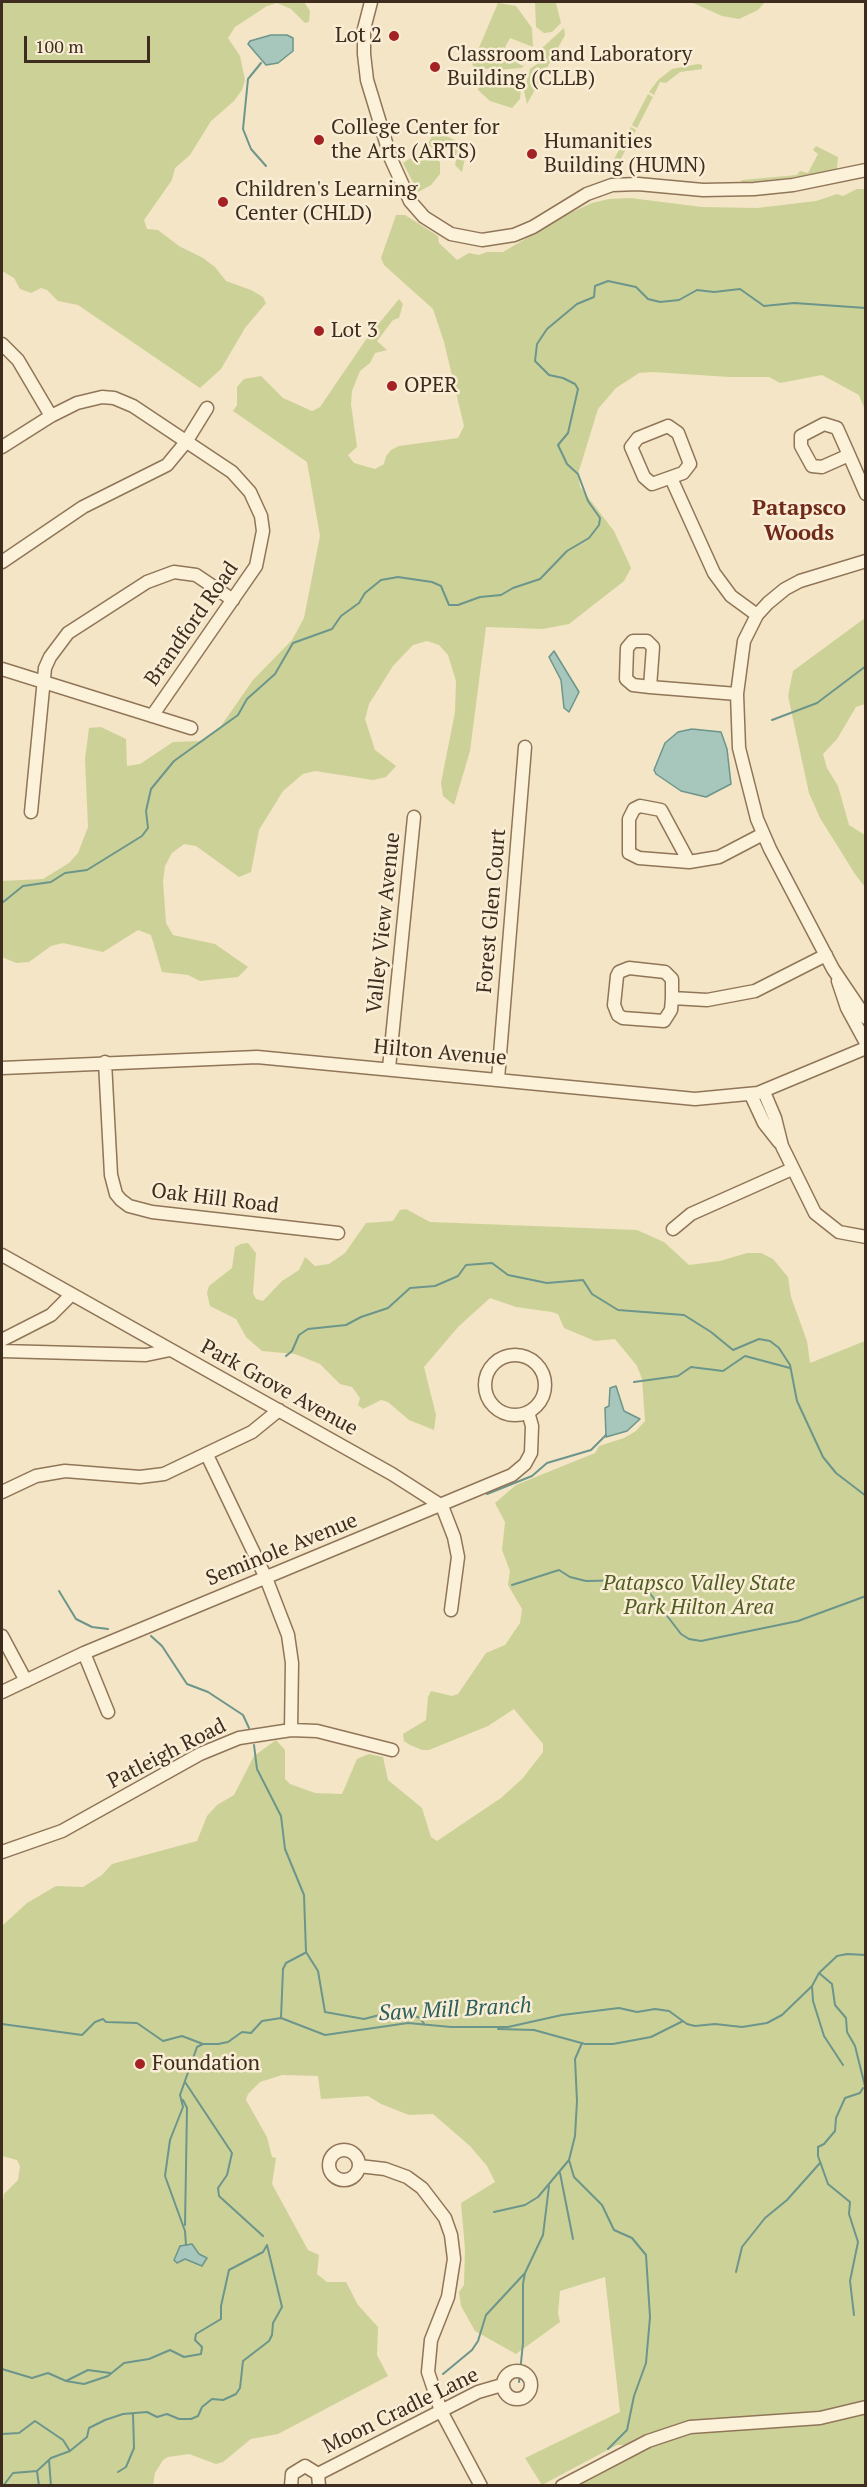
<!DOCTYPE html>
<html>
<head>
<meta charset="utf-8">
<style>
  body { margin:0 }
  #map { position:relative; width:867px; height:2487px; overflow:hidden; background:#f3e5c5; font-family:"PT Serif",serif }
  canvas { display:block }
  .frame { position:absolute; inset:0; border:3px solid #3e2d1e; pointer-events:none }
  .scale { position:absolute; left:24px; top:36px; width:126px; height:27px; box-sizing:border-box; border:3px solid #3e2d1e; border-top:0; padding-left:8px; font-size:18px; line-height:21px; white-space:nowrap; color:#3e2d1e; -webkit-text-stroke:4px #f9eed5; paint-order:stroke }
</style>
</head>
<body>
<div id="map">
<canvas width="867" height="2487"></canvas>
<div class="frame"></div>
<div class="scale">100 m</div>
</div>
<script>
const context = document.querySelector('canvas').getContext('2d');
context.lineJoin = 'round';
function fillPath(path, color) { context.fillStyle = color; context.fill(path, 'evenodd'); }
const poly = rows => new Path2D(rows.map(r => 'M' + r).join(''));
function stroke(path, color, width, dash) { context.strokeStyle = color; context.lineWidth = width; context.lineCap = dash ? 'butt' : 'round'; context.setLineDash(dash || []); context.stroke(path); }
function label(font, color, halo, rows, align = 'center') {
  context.font = font + ' "PT Serif",serif'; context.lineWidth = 5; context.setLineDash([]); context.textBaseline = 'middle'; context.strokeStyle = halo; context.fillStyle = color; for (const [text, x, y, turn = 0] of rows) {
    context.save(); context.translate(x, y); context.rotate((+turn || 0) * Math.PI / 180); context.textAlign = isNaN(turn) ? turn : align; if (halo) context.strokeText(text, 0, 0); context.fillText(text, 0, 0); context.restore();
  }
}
fillPath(poly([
  [2,2,304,2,310,11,309,22,305,23,291,9,277,3,267,6,235,27,228,38,240,56,245,80,242,90,234,101,211,121,190,155,175,168,172,180,144,220,147,229,158,230,179,246,203,258,215,267,226,281,251,290,263,297,266,303,245,328,221,369,200,388,78,305,58,301,47,290,41,288,31,293,20,289,14,278,2,271],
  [535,2,556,3,561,23,552,32,544,33,536,27],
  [691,2,765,2,758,10,739,19,722,16],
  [498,3,516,6,532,28,533,47,510,38,503,51,502,60,510,64,512,60,523,66,527,62,522,68,495,70,474,67,472,64],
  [564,28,565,35,527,104,524,91,530,69,537,64,537,55,541,49],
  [698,64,702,65,702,69,680,72,666,83,660,82,654,95,649,92,658,80,672,69],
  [490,72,505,73,517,81,521,89,520,99,512,108,490,101,478,90,479,80],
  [648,94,653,97,637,128,632,125],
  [631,127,636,130,618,164,613,161],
  [435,130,458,142,456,157,452,155,455,145,447,141,443,150,427,146],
  [459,144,467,148,462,172,455,165],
  [816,146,838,157,837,169,803,176,740,183,742,180,797,175,800,171,808,173,818,154,813,150],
  [430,154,440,162,440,174,431,185,418,192,403,163,415,155],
  [857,189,865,189,865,410,859,395,822,375,780,383,769,377,729,377,653,372,639,373,616,388,598,409,578,474,580,487,614,531,631,568,624,581,569,624,543,629,486,627,470,751,454,805,443,796,441,783,455,712,456,681,448,655,439,645,427,641,413,645,393,666,369,704,365,719,375,750,396,766,386,777,373,780,315,771,303,774,283,791,259,830,251,872,239,877,196,846,184,844,172,853,165,866,163,881,166,923,173,935,215,944,248,967,238,977,200,981,188,975,162,972,151,935,138,930,103,952,63,943,51,946,29,962,16,963,2,957,2,881,43,879,69,863,78,853,88,827,85,759,89,728,101,727,126,739,127,766,140,764,173,742,200,741,221,726,253,680,292,640,304,618,320,536,307,462,233,411,237,405,237,387,244,379,261,376,283,398,312,411,320,407,367,338,399,299,403,304,399,318,393,320,377,341,387,350,375,353,370,363,360,371,352,391,351,404,357,447,348,455,354,463,375,469,384,464,386,456,391,450,399,446,458,438,464,426,444,342,433,309,384,265,381,258,396,215,405,215,438,236,439,243,457,260,469,253,479,255,487,252,503,252,566,215,592,203,609,199,630,198,702,207,757,208,816,201,837,194,843,196],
  [865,618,865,704,856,707,837,739,823,754,827,768,838,786,849,825,865,835,865,887,855,874,820,818,809,793,788,696,793,671],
  [406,1209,430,1222,637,1230,664,1242,689,1265,720,1261,747,1253,761,1253,773,1259,788,1277,791,1297,807,1341,810,1363,865,1341,865,2485,570,2485,625,2452,623,2445,617,2445,542,2485,525,2458,620,2412,605,2277,560,2291,558,2313,560,2322,516,2354,475,2331,461,2306,459,2292,464,2285,465,2249,461,2203,495,2182,487,2166,470,2146,433,2114,409,2115,381,2104,368,2096,321,2099,318,2076,282,2075,260,2082,248,2094,246,2100,267,2137,272,2157,276,2158,272,2184,308,2250,319,2255,317,2274,327,2282,346,2282,358,2305,378,2327,377,2355,388,2376,278,2434,251,2439,223,2462,216,2464,189,2454,168,2457,163,2460,155,2473,153,2485,2,2485,2,2210,4,2194,18,2180,20,2166,17,2160,2,2156,2,1926,27,1903,56,1886,83,1887,102,1875,112,1864,197,1841,207,1816,217,1805,234,1795,254,1756,276,1740,285,1750,285,1779,290,1784,315,1793,342,1794,357,1759,369,1754,383,1757,388,1780,422,1808,431,1837,437,1841,501,1798,523,1778,543,1752,543,1744,514,1709,488,1726,429,1750,422,1750,410,1745,404,1741,403,1734,426,1720,428,1697,431,1691,452,1696,458,1694,486,1653,505,1645,520,1623,522,1609,508,1585,510,1571,502,1550,505,1522,495,1503,516,1485,595,1453,599,1446,624,1438,636,1431,645,1421,642,1379,637,1366,615,1339,595,1341,564,1328,558,1314,552,1312,516,1307,490,1298,458,1327,424,1367,436,1415,434,1430,409,1420,388,1402,381,1400,363,1409,358,1405,360,1398,352,1387,340,1384,320,1364,295,1354,262,1351,246,1337,236,1319,210,1306,207,1293,209,1286,232,1268,235,1247,241,1244,248,1243,256,1253,253,1293,256,1299,263,1301,282,1281,299,1270,305,1257,315,1266,329,1264,345,1253,366,1223,393,1221,400,1210]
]), '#ccd297');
const water = poly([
  [271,35,287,35,293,38,293,51,278,63,266,65,248,44,250,41,271,35],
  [554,651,579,692,569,712,564,708,561,680,549,657,554,651],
  [692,729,721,732,727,749,731,784,706,797,681,791,656,774,654,770,665,743,678,732,692,729],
  [616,1386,624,1411,640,1419,627,1431,606,1437,605,1408,609,1406,610,1388,616,1386],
  [192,2244,199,2254,207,2258,202,2266,185,2259,177,2263,174,2260,180,2246,192,2244]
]);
fillPath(water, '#a7c6bc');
stroke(water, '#6c958b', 1.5);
stroke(poly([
  [261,63,248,79,243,129,251,149,266,166],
  [772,720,817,703,866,666],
  [2,903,23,886,51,882,65,873,87,870,142,836,148,828,146,811,151,789,174,761,238,715,247,699,275,674,293,643,332,629,341,616,359,603,365,593,381,580,398,577,432,582,441,586,449,605,458,605,480,597,501,595,513,588,540,579,567,551,589,538,599,525,600,518,588,501,578,474,567,464,558,445,568,433,578,389,575,384,563,378,549,375,535,361,537,344,547,329,577,304,594,297,595,286,608,281,636,287,648,299,660,302,679,300,697,290,714,292,740,289,764,306,794,303,866,308],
  [286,1356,292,1351,299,1335,308,1329,346,1325,361,1317,388,1308,410,1288,435,1286,458,1276,466,1265,492,1263,508,1275,547,1283,583,1280,592,1294,618,1310,684,1315,711,1332,733,1350,759,1339,770,1341,779,1348,790,1365,797,1401,823,1457,836,1473,866,1496],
  [634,1382,678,1376,691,1367,723,1371,745,1356,790,1368],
  [487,1494,532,1476,547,1463,591,1450,606,1435],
  [512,1585,559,1570,570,1577,586,1581,633,1580,642,1583,681,1634,689,1639,701,1641,798,1621,866,1596],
  [59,1591,76,1619,92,1627,108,1629],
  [151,1636,162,1646,187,1684,208,1692,243,1715,249,1728],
  [254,1745,257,1769,281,1816,285,1849,304,1895,306,1952,318,1971,325,2012,364,2019,399,2010,420,2018,425,2025],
  [819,1973,832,1984,835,2005,846,2018,847,2032,855,2046,866,2090],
  [812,1986,813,2001,824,2036,843,2065],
  [281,2018,283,1969,286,1963,305,1953],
  [2,2024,82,2035,95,2022,103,2019,106,2022,137,2023,163,2041,182,2036,203,2044,218,2044,228,2042,242,2032,251,2033,262,2021,281,2018,325,2035,408,2023,451,2027,508,2027,562,2015,619,2008,637,2012,655,2009,669,2011,687,2024,695,2026,715,2024,742,2027,767,2023,782,2015,812,1986,819,1973,837,1956,847,1954,866,1955],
  [498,2029,534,2030,585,2044,613,2044,651,2037,683,2021],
  [185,2082,232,2153,227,2175,218,2188,219,2196,263,2236],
  [183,2100,187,2108,185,2225],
  [569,2160,574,2177,602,2205,614,2230,632,2238,646,2255,650,2317,646,2363,634,2396,627,2430,608,2449],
  [560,2173,573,2239],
  [494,2212,525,2205,538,2197,569,2160,575,2136,577,2101,575,2059,582,2043],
  [185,2231,165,2176,170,2140,183,2107,180,2095,197,2047,203,2044],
  [185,2231,186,2245],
  [736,2272,742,2247,765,2218,787,2200,820,2163],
  [854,2315,850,2281,858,2242,849,2214,850,2202,828,2184,818,2156,818,2147,824,2144,835,2131,836,2118,845,2098,860,2093,863,2088],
  [2,2369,32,2378,48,2373,66,2381,84,2384,108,2376,124,2363,149,2359,170,2350,184,2357,201,2354,202,2347,195,2340,196,2334,221,2319,221,2306,229,2270,263,2252,267,2245,282,2307,273,2323,272,2335,269,2341,243,2361,240,2388,236,2394,223,2400,212,2399,202,2407,198,2416,191,2419,179,2419,167,2414,157,2417,147,2412,123,2414,105,2420,89,2428,87,2437,70,2451,51,2458,37,2471,13,2473,3,2486],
  [443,2374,472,2350,478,2341,486,2315,525,2273],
  [66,2381,88,2370,110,2373],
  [519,2382,523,2343,523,2284,525,2273,543,2235,549,2186],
  [2,2434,19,2433,35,2421,63,2440,70,2451],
  [49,2460,51,2486],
  [37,2471,39,2486],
  [118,2472,126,2467,134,2448,133,2414]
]), '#6c958b', 2);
const minor = poly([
  [371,2,364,29,364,54,367,80,391,159,410,201,424,217,451,234,482,240,514,235,533,227,587,194,612,185,638,184,703,190,754,189,793,185,866,170],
  [2,344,18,360,51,416],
  [668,426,678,433,690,464,683,473,652,484,644,477,631,447,638,438,668,426],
  [2,447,51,416,77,403,102,397,114,398,133,406,232,472,250,492,261,516,263,531,256,566,152,716],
  [849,455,822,467,812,466,801,446,801,436,824,424,837,428,849,455,866,494],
  [671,478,714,573,731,596,757,615],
  [866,561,800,581,785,589,768,603,757,615,744,641,737,694,739,748,757,819,770,849,833,969,866,1018],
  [2,562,83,507,167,465,186,442,207,408],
  [2,669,191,728],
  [650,687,633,685,626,679,627,648,633,641,647,641,653,647,650,687,737,694],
  [31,812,45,668,50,657,68,633,147,582,174,572,196,575,233,600],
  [689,862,639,858,629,853,629,819,634,809,640,806,661,810,689,862,719,857,763,834],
  [838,981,847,1008,866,1043],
  [672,998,671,1010,664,1021,623,1018,618,1015,614,1005,617,976,619,972,629,968,665,972,672,979,672,998,707,1000,755,991,826,955],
  [105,1062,111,1175,116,1194,121,1200,129,1206,152,1212,338,1233],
  [2,1068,257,1057,695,1099,758,1093,866,1048],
  [389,1068,414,817],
  [498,1079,525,747],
  [764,1092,775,1118,782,1146,815,1213,839,1232,866,1237],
  [751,1095,764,1123,779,1142],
  [673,1229,691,1214,792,1169],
  [2,1255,392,1474,442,1506,454,1537,458,1557,451,1610],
  [2,1340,51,1315,71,1295],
  [2,1351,146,1355,170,1350],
  '485 1385a30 30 0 1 1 60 0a30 30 0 1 1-60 0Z',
  [207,1455,266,1578,288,1635,292,1663,291,1730],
  [2,1492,36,1476,65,1471,140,1477,164,1474,252,1432,279,1410],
  [2,1636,26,1681],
  [84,1653,108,1712],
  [2,1692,84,1653,512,1475,525,1464,531,1453,532,1426,528,1412],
  [2,1852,62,1831,200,1754,239,1738,291,1730,317,1731,392,1750],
  '329 2165a15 15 0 1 1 30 0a15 15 0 1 1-30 0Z',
  [359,2166,385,2169,407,2177,422,2188,445,2218,451,2235,454,2259,448,2297,431,2340,428,2372,441,2411,481,2486],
  '503 2385a14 14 0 1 1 28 0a14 14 0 1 1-28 0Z',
  [318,2474,478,2392,502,2385],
  [291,2486,292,2474,305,2466,318,2474,319,2486],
  [562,2486,648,2441,690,2427,820,2418,866,2407]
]);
stroke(minor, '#907558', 15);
stroke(minor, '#fcf1d9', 12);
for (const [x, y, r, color] of [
  [394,36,6,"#a52224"],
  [435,67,6,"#a52224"],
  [319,140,6,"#a52224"],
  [532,154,6,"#a52224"],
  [223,202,6,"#a52224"],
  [319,331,6,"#a52224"],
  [392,386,6,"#a52224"],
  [140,2064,6,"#a52224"]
]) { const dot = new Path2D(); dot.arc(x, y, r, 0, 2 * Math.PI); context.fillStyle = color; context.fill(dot); stroke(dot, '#f9eed5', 2); }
label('21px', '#3e2d1e', '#f9eed5', [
  ["Lot 2",382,36,"right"],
  ["Classroom and Laboratory",447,55],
  ["Building (CLLB)",447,79],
  ["College Center for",331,128],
  ["the Arts (ARTS)",331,152],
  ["Humanities",544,142],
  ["Building (HUMN)",544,166],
  ["Children's Learning",235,190],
  ["Center (CHLD)",235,214],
  ["Lot 3",331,331],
  ["OPER",404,386],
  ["Foundation",152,2064]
], 'left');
label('21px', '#3e2d1e', '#f9eed5', [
  ["Brandford Road",192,624,-55],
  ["Forest Glen Court",492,911,-85],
  ["Valley View Avenue",384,923,-84],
  ["Hilton Avenue",440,1053,5],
  ["Oak Hill Road",215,1199,7],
  ["Park Grove Avenue",279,1388,29],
  ["Seminole Avenue",282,1550,-22],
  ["Patleigh Road",167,1754,-27],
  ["Moon Cradle Lane",401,2411,-26]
]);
label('italic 21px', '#4f5d22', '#f9eed5', [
  ["Patapsco Valley State",699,1584],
  ["Park Hilton Area",699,1608]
]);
label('bold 22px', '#702a19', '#f9eed5', [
  ["Patapsco",799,509],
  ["Woods",799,534]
]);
label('italic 22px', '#2c605c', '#f9eed5', [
  ["Saw Mill Branch",455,2010,-3]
]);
</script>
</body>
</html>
